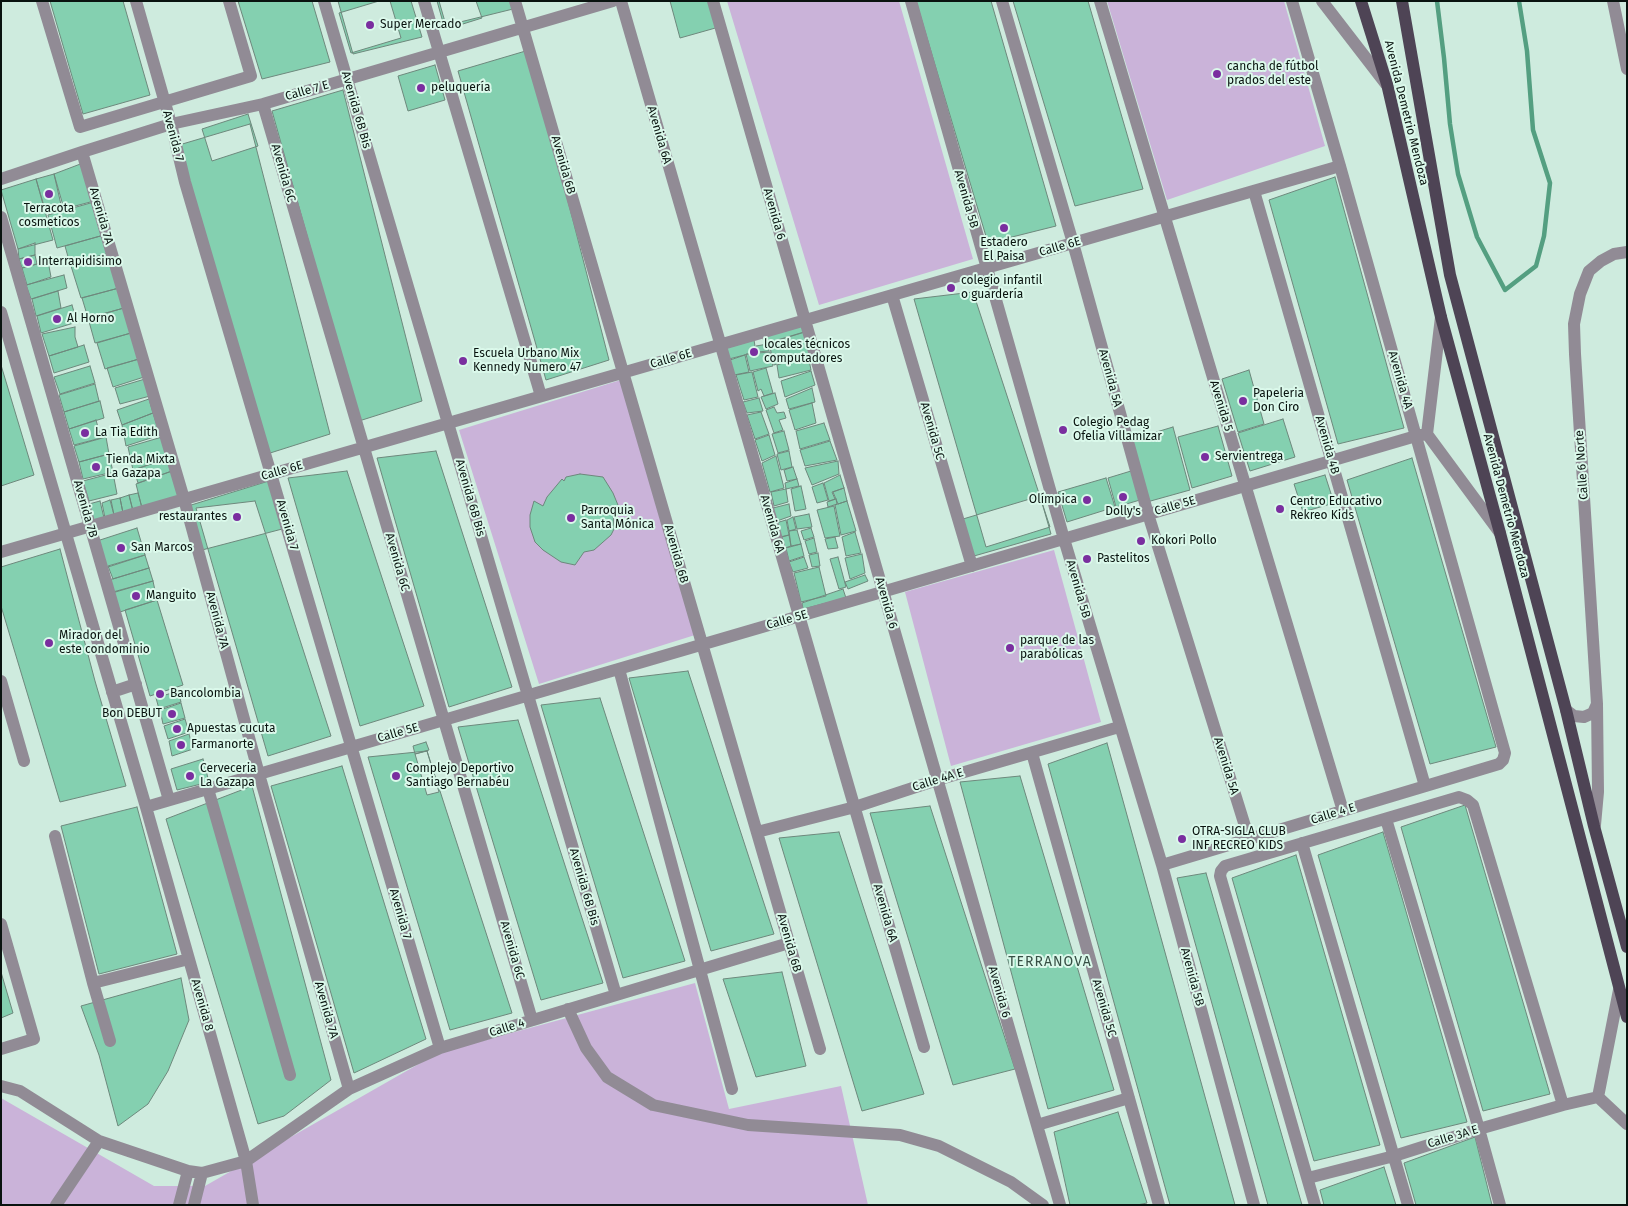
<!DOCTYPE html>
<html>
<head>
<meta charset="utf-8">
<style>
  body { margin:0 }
  #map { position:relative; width:1628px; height:1206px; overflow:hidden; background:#ceebde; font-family:"Fira Sans",sans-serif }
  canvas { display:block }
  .frame { position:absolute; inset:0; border:2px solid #09130f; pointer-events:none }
</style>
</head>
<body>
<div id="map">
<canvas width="1628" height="1206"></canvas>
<div class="frame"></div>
</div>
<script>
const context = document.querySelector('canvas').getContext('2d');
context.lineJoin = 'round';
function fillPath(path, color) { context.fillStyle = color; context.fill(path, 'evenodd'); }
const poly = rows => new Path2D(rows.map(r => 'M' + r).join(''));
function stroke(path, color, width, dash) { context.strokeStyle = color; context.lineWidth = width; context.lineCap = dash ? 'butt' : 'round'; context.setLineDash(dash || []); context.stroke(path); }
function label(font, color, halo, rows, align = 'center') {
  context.font = font + ' "Fira Sans",sans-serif'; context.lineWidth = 4; context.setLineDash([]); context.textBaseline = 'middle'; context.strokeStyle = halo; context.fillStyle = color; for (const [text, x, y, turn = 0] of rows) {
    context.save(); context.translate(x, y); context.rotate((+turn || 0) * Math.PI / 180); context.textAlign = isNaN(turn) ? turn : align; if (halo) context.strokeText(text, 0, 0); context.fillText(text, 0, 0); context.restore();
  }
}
fillPath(poly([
  [727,1,899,1,973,259,819,305],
  [1107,1,1284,1,1325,146,1167,200],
  [624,379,695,635,539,684,459,430],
  [1054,550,1101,722,951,766,905,592],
  [695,983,729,1109,841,1086,868,1205,1,1205,1,1098,154,1186,205,1186,438,1053]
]), '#cab3d9');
stroke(poly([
  [1437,1,1444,58,1450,124,1458,174,1477,237,1505,290,1536,266,1544,236,1550,183,1533,130,1527,51,1519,1]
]), '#549f81', 4.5);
const building = poly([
  [50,1,123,1,150,95,83,114,50,1],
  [238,1,312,1,330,62,262,79,238,1],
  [338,1,411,1,422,37,353,54,338,1],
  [379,1,390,1,401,38,351,53,339,13,379,1],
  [437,1,510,1,513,9,444,26,437,1],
  [439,1,476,1,482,18,447,29,439,1],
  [670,1,711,1,719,27,680,38,670,1],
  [916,1,991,1,1056,226,988,243,916,1],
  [1013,1,1088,1,1143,189,1075,206,1013,1],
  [529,50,609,360,546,380,458,71,529,50],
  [435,65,445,100,408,111,398,76,435,65],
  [343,90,422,401,359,421,272,111,343,90],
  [248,114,258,146,212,161,202,129,248,114],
  [250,124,330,434,267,454,179,145,250,124],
  [83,163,94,201,64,209,54,174,83,163],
  [54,174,62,209,46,213,36,179,54,174],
  [1335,177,1404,428,1338,444,1269,200,1335,177],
  [36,179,53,240,18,249,1,190,36,179],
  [94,202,104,235,57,248,48,215,94,202],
  [104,235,109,253,70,264,65,246,104,235],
  [35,243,35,255,19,259,18,249,35,243],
  [35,255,37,264,22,268,19,259,35,255],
  [109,255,119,288,81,298,71,266,109,255],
  [48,261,51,277,27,285,22,268,48,261],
  [64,275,67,288,31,299,26,285,64,275],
  [119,288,124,308,88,318,82,298,119,288],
  [58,291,61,308,36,316,32,299,58,291],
  [973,292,1050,527,986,547,914,299,973,292],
  [72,305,77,322,41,333,37,316,72,305],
  [124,308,131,333,95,343,88,318,124,308],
  [802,325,804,332,764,344,763,337,802,325],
  [75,327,75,337,78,347,49,356,42,334,75,327],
  [805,332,812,353,774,365,769,343,805,332],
  [131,333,139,359,105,369,97,343,131,333],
  [754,340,756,352,729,359,726,348,754,340],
  [768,344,769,351,757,352,756,346,768,344],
  [84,345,89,362,54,373,49,356,84,345],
  [770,352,773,366,750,371,746,354,770,352],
  [745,355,749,372,734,375,730,360,745,355],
  [808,355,811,370,779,378,777,365,808,355],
  [139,359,144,377,113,387,107,368,139,359],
  [1,365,34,475,1,486,1,365],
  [90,366,95,383,60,394,54,377,90,366],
  [766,368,773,393,764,396,761,389,758,391,753,372,766,368],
  [1249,370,1264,424,1238,432,1222,379,1249,370],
  [811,371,815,385,785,397,781,381,811,371],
  [752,372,758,397,744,400,736,375,752,372],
  [145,379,150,396,120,404,115,388,145,379],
  [95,384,99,401,64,412,59,395,95,384],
  [812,388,815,402,789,409,786,399,812,388],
  [775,393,778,404,766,409,761,397,775,393],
  [759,398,763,411,747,413,743,402,759,398],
  [149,399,153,413,122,425,117,410,149,399],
  [100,401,104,418,69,429,64,412,100,401],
  [812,403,816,423,795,430,789,410,812,403],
  [774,407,777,413,784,412,786,418,779,420,783,430,774,433,766,410,774,407],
  [761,412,769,434,755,439,747,415,761,412],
  [153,413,160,435,126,446,122,425,153,413],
  [1283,419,1295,457,1250,471,1238,433,1283,419],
  [96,420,101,438,74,445,69,429,96,420],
  [824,423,830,440,800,449,796,431,824,423],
  [1218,426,1232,476,1192,488,1178,437,1218,426],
  [1173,427,1190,490,1147,502,1130,440,1173,427],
  [784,431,789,450,778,453,772,434,784,431],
  [769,435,775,455,762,461,755,440,769,435],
  [106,437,109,454,79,462,74,446,106,437],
  [162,437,168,458,133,470,128,447,162,437],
  [830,441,837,460,805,466,800,450,830,441],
  [436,451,512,687,449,707,377,458,436,451],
  [789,451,792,467,781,470,777,454,789,451],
  [109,454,113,472,83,479,79,462,109,454],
  [776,456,784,488,770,492,762,463,776,456],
  [168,458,172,471,138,483,134,470,168,458],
  [1412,458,1496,747,1430,764,1347,480,1412,458],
  [838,461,839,474,812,485,805,468,838,461],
  [793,467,797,479,787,481,784,470,793,467],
  [172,471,179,498,142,508,136,484,172,471],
  [347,471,424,706,360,726,288,478,347,471],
  [1131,471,1140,500,1116,507,1108,478,1131,471],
  [113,473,117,494,89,501,83,481,113,473],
  [580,474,603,477,613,493,620,510,613,513,614,529,611,535,594,550,584,552,575,565,561,562,543,550,535,542,530,527,530,515,534,501,543,506,547,497,562,479,564,481,566,477,580,474],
  [840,475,844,488,832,492,835,499,829,501,824,483,840,475],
  [1325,475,1334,503,1303,512,1294,484,1325,475],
  [1106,478,1115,507,1067,522,1058,492,1106,478],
  [797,479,799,486,786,489,785,483,797,479],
  [272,480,286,528,202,550,188,506,272,480],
  [823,483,828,500,817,503,812,487,823,483],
  [801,486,806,509,795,511,791,489,801,486],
  [844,488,847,501,838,504,833,492,844,488],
  [786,489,788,502,774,506,771,492,786,489],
  [138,493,142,508,133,511,129,495,138,493],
  [129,495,133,511,123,513,120,498,129,495],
  [1040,496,1051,534,974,556,963,519,1040,496],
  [120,498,123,513,114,515,111,500,120,498],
  [836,499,837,504,828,507,827,502,836,499],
  [110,500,114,515,105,518,102,503,110,500],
  [100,501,104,518,94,521,89,504,100,501],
  [255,501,331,736,268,756,196,508,255,501],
  [847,501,856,531,841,535,835,505,847,501],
  [789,504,791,516,777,521,773,508,789,504],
  [834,506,840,536,825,538,817,510,834,506],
  [809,514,812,527,797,529,794,517,809,514],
  [793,517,796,529,789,531,787,520,793,517],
  [786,520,789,535,780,537,776,523,786,520],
  [137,528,145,555,105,568,97,541,137,528],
  [811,528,814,537,804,540,801,531,811,528],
  [797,530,801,544,791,546,789,531,797,530],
  [855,532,861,553,846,556,842,537,855,532],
  [789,535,791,546,785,548,782,537,789,535],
  [835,537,838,548,828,549,825,539,835,537],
  [814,538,817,552,809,554,805,541,814,538],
  [801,544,804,556,789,561,786,548,801,544],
  [60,549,95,681,126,786,60,802,1,606,1,567,60,549],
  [818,553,820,566,812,567,809,555,818,553],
  [862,554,865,573,850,579,845,558,862,554],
  [145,555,149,568,113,579,108,566,145,555],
  [804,557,808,568,793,572,789,562,804,557],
  [838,557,846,587,839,589,830,559,838,557],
  [819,567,826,596,801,602,794,573,819,567],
  [149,568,153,581,112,593,109,580,149,568],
  [865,575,868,581,848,589,845,582,865,575],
  [153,581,157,600,120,612,113,592,153,581],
  [843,589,846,598,803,609,802,603,843,589],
  [157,600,183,685,150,696,125,610,157,600],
  [688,671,774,934,711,951,629,678,688,671],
  [164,691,166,695,156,698,155,694,164,691],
  [178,691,181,702,159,709,156,698,178,691],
  [600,698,685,961,623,978,541,705,600,698],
  [181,703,185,718,163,724,160,710,181,703],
  [185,719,189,732,168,739,164,726,185,719],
  [518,720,603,983,541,1000,458,727,518,720],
  [189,734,193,749,172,756,169,741,189,734],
  [426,742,429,750,415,754,413,746,426,742],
  [1107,743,1235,1205,1170,1205,1048,764,1107,743],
  [427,751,439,792,427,795,415,754,427,751],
  [427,751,512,1013,450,1030,368,757,427,751],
  [203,759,209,782,177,790,171,769,203,759],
  [342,766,426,1039,354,1073,271,786,342,766],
  [1020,776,1114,1090,1048,1109,960,782,1020,776],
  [252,786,331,1080,284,1116,258,1124,166,819,252,786],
  [1465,805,1550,1094,1483,1111,1401,827,1465,805],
  [930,806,1015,1069,953,1085,870,813,930,806],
  [137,807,177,954,99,974,61,826,137,807],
  [839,832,924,1094,862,1111,779,838,839,832],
  [1383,832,1467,1122,1401,1138,1318,855,1383,832],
  [1296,855,1380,1145,1314,1161,1232,878,1296,855],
  [1206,873,1302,1205,1268,1205,1177,878,1206,873],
  [1,972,13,1013,1,1018,1,972],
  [782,972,806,1066,756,1077,723,979,782,972],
  [181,978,189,1020,168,1071,148,1104,118,1126,99,1055,81,1006,181,978],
  [1118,1112,1147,1203,1137,1205,1070,1205,1054,1132,1118,1112],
  [1475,1137,1492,1205,1416,1205,1404,1163,1475,1137],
  [1384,1167,1396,1205,1324,1205,1320,1190,1384,1167]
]);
fillPath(building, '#84d0b0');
stroke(building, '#6d887c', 1);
stroke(poly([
  [42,1,80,127,251,76,229,1],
  [136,1,171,124,185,182,440,1048],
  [324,1,616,995],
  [424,1,541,396],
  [515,1,820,1049],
  [621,1,924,1047],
  [713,1,1060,1205],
  [911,1,1064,539,1162,865,1254,1205],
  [1002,1,1073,243,1148,514,1249,839],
  [1100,1,1343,811],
  [1322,1,1386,84],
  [1613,1,1627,69],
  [263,104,532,1020],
  [82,152,184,499,259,774,349,1089],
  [1,179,82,152,171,124,263,104,613,1],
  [1254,191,1425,786],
  [1,217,169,800],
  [892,295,972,566],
  [1,312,146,807,246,1161,253,1205],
  [1441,317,1427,434,1500,533],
  [1,552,1340,166],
  [619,669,732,1089],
  [1,681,24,761],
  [112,692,136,684],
  [1566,710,1574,716,1584,717,1593,713,1597,704],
  [1032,753,1159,1205],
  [208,789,290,1075],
  [146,807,1416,436,1427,434],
  [1386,819,1479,1129,1500,1205],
  [1595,825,1598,792,1597,704,1575,354,1574,324,1580,294,1589,271,1601,261,1614,254,1627,252],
  [757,832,855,807,937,780,1119,727],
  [55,836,93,983,110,1041],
  [1302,843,1408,1205],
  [1162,865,1499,764,1503,760,1505,753,1340,166,1292,1],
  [1,924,34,1039,1,1049],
  [93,983,189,959],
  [568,1009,586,1048,607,1077,653,1105,748,1125,900,1135,939,1146,1011,1182,1043,1205],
  [1,1086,20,1091,99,1141,188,1171,202,1173,246,1161,349,1089,440,1048,789,943],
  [1598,1097,1619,990],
  [1598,1097,1627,1124],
  [1037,1125,1129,1098],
  [1308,1178,1394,1156,1479,1129,1563,1105,1598,1097],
  [56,1205,99,1141],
  [179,1205,188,1171],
  [194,1205,202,1173],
  [1315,1205,1220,876,1221,871,1225,866,1459,797,1467,800,1473,805,1563,1105]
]), '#918b95', 12);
stroke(poly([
  [1361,1,1387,84,1441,317,1500,533,1627,1017],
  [1402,1,1450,275,1566,710,1594,826,1627,947]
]), '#4e4455', 12);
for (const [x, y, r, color] of [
  [370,25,5,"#7a2e9f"],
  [1217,74,5,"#7a2e9f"],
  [421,88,5,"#7a2e9f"],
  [49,194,5,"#7a2e9f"],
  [1004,228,5,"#7a2e9f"],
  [28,262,5,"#7a2e9f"],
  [951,288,5,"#7a2e9f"],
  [57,319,5,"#7a2e9f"],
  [754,352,5,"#7a2e9f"],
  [463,361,5,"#7a2e9f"],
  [1243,401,5,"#7a2e9f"],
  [1063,430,5,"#7a2e9f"],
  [85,433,5,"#7a2e9f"],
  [1205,457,5,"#7a2e9f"],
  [96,467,5,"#7a2e9f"],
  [1123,497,5,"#7a2e9f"],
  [1087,500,5,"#7a2e9f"],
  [1280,509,5,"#7a2e9f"],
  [237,517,5,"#7a2e9f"],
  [571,518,5,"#7a2e9f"],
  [1141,541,5,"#7a2e9f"],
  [121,548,5,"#7a2e9f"],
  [1087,559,5,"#7a2e9f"],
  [136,596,5,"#7a2e9f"],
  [49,643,5,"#7a2e9f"],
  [1010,648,5,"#7a2e9f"],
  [160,694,5,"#7a2e9f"],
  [172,714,5,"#7a2e9f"],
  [177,729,5,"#7a2e9f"],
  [181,745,5,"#7a2e9f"],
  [190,776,5,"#7a2e9f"],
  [396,776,5,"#7a2e9f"],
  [1182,839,5,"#7a2e9f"]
]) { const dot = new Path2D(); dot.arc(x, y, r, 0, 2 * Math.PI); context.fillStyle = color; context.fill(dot); stroke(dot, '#dbf9eb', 2); }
label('12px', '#09130f', '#dbf9eb', [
  ["Super Mercado",380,25],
  ["cancha de fútbol",1227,67],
  ["prados del este",1227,81],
  ["peluquería",431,88],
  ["Terracota",49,209,"center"],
  ["cosmeticos",49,223,"center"],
  ["Estadero",1004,243,"center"],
  ["El Paisa",1004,257,"center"],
  ["Interrapidisimo",38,262],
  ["colegio infantil",961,281],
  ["o guardería",961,295],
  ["Al Horno",67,319],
  ["locales técnicos",764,345],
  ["computadores",764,359],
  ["Escuela Urbano Mix",473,354],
  ["Kennedy Numero 47",473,368],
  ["Papeleria",1253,394],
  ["Don Ciro",1253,408],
  ["Colegio Pedag",1073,423],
  ["Ofelia Villamizar",1073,437],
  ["La Tia Edith",95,433],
  ["Servientrega",1215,457],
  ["Tienda Mixta",106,460],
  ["La Gazapa",106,474],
  ["Olímpica",1077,500,"right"],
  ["Centro Educativo",1290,502],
  ["Rekreo Kids",1290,516],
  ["Parroquia",581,511],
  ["Santa Mónica",581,525],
  ["Dolly's",1123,512,"center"],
  ["restaurantes",227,517,"right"],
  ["Kokori Pollo",1151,541],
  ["San Marcos",131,548],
  ["Pastelitos",1097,559],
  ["Manguito",146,596],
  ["Mirador del",59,636],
  ["este condominio",59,650],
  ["parque de las",1020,641],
  ["parabólicas",1020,655],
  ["Bancolombia",170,694],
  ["Bon DEBUT",162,714,"right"],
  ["Apuestas cucuta",187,729],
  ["Farmanorte",191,745],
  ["Cerveceria",200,769],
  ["La Gazapa",200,783],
  ["Complejo Deportivo",406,769],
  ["Santiago Bernabéu",406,783],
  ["OTRA-SIGLA CLUB",1192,832],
  ["INF RECREO KIDS",1192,846]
], 'left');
label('12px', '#09130f', '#dbf9eb', [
  ["Calle 7 E",307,91,-16],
  ["Avenida 6B Bis",356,110,74],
  ["Avenida Demetrio Mendoza",1406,113,76],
  ["Avenida 6A",659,135,74],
  ["Avenida 7",173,136,75],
  ["Avenida 6B",563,165,74],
  ["Avenida 6C",283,173,74],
  ["Avenida 5B",966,199,74],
  ["Avenida 6",774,214,74],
  ["Avenida 7A",101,216,74],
  ["Calle 6E",1060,247,-16],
  ["Calle 6E",671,359,-16],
  ["Avenida 5A",1110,378,75],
  ["Avenida 4A",1400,380,74],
  ["Avenida 5",1221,406,73],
  ["Avenida 5C",932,431,74],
  ["Avenida 4B",1327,445,74],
  ["Calle 6 Norte",1582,465,-94],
  ["Calle 6E",282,471,-16],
  ["Avenida 6B Bis",470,498,74],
  ["Calle 5E",1175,506,-16],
  ["Avenida Demetrio Mendoza",1506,506,75],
  ["Avenida 7B",85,509,74],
  ["Avenida 6A",772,524,74],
  ["Avenida 7",287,525,74],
  ["Avenida 6B",676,554,74],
  ["Avenida 6C",397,562,74],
  ["Avenida 5B",1078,589,74],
  ["Avenida 6",886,603,74],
  ["Avenida 7A",217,620,75],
  ["Calle 5E",787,620,-16],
  ["Calle 5E",398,733,-16],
  ["Avenida 5A",1226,766,73],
  ["Calle 4A E",938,780,-17],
  ["Calle 4 E",1333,814,-17],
  ["Avenida 6B Bis",584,887,74],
  ["Avenida 6A",885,913,74],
  ["Avenida 7",400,914,74],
  ["Avenida 6B",789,943,74],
  ["Avenida 6C",512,950,74],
  ["Avenida 5B",1192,977,75],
  ["Avenida 6",999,992,74],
  ["Avenida 8",202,1005,74],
  ["Avenida 5C",1104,1008,74],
  ["Avenida 7A",326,1010,74],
  ["Calle 4",507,1028,-17],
  ["Calle 3A E",1453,1137,-17]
]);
context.letterSpacing = '1px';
label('14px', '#375045', '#dbf9eb', [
  ["TERRANOVA",1050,962]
]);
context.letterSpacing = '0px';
</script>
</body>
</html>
